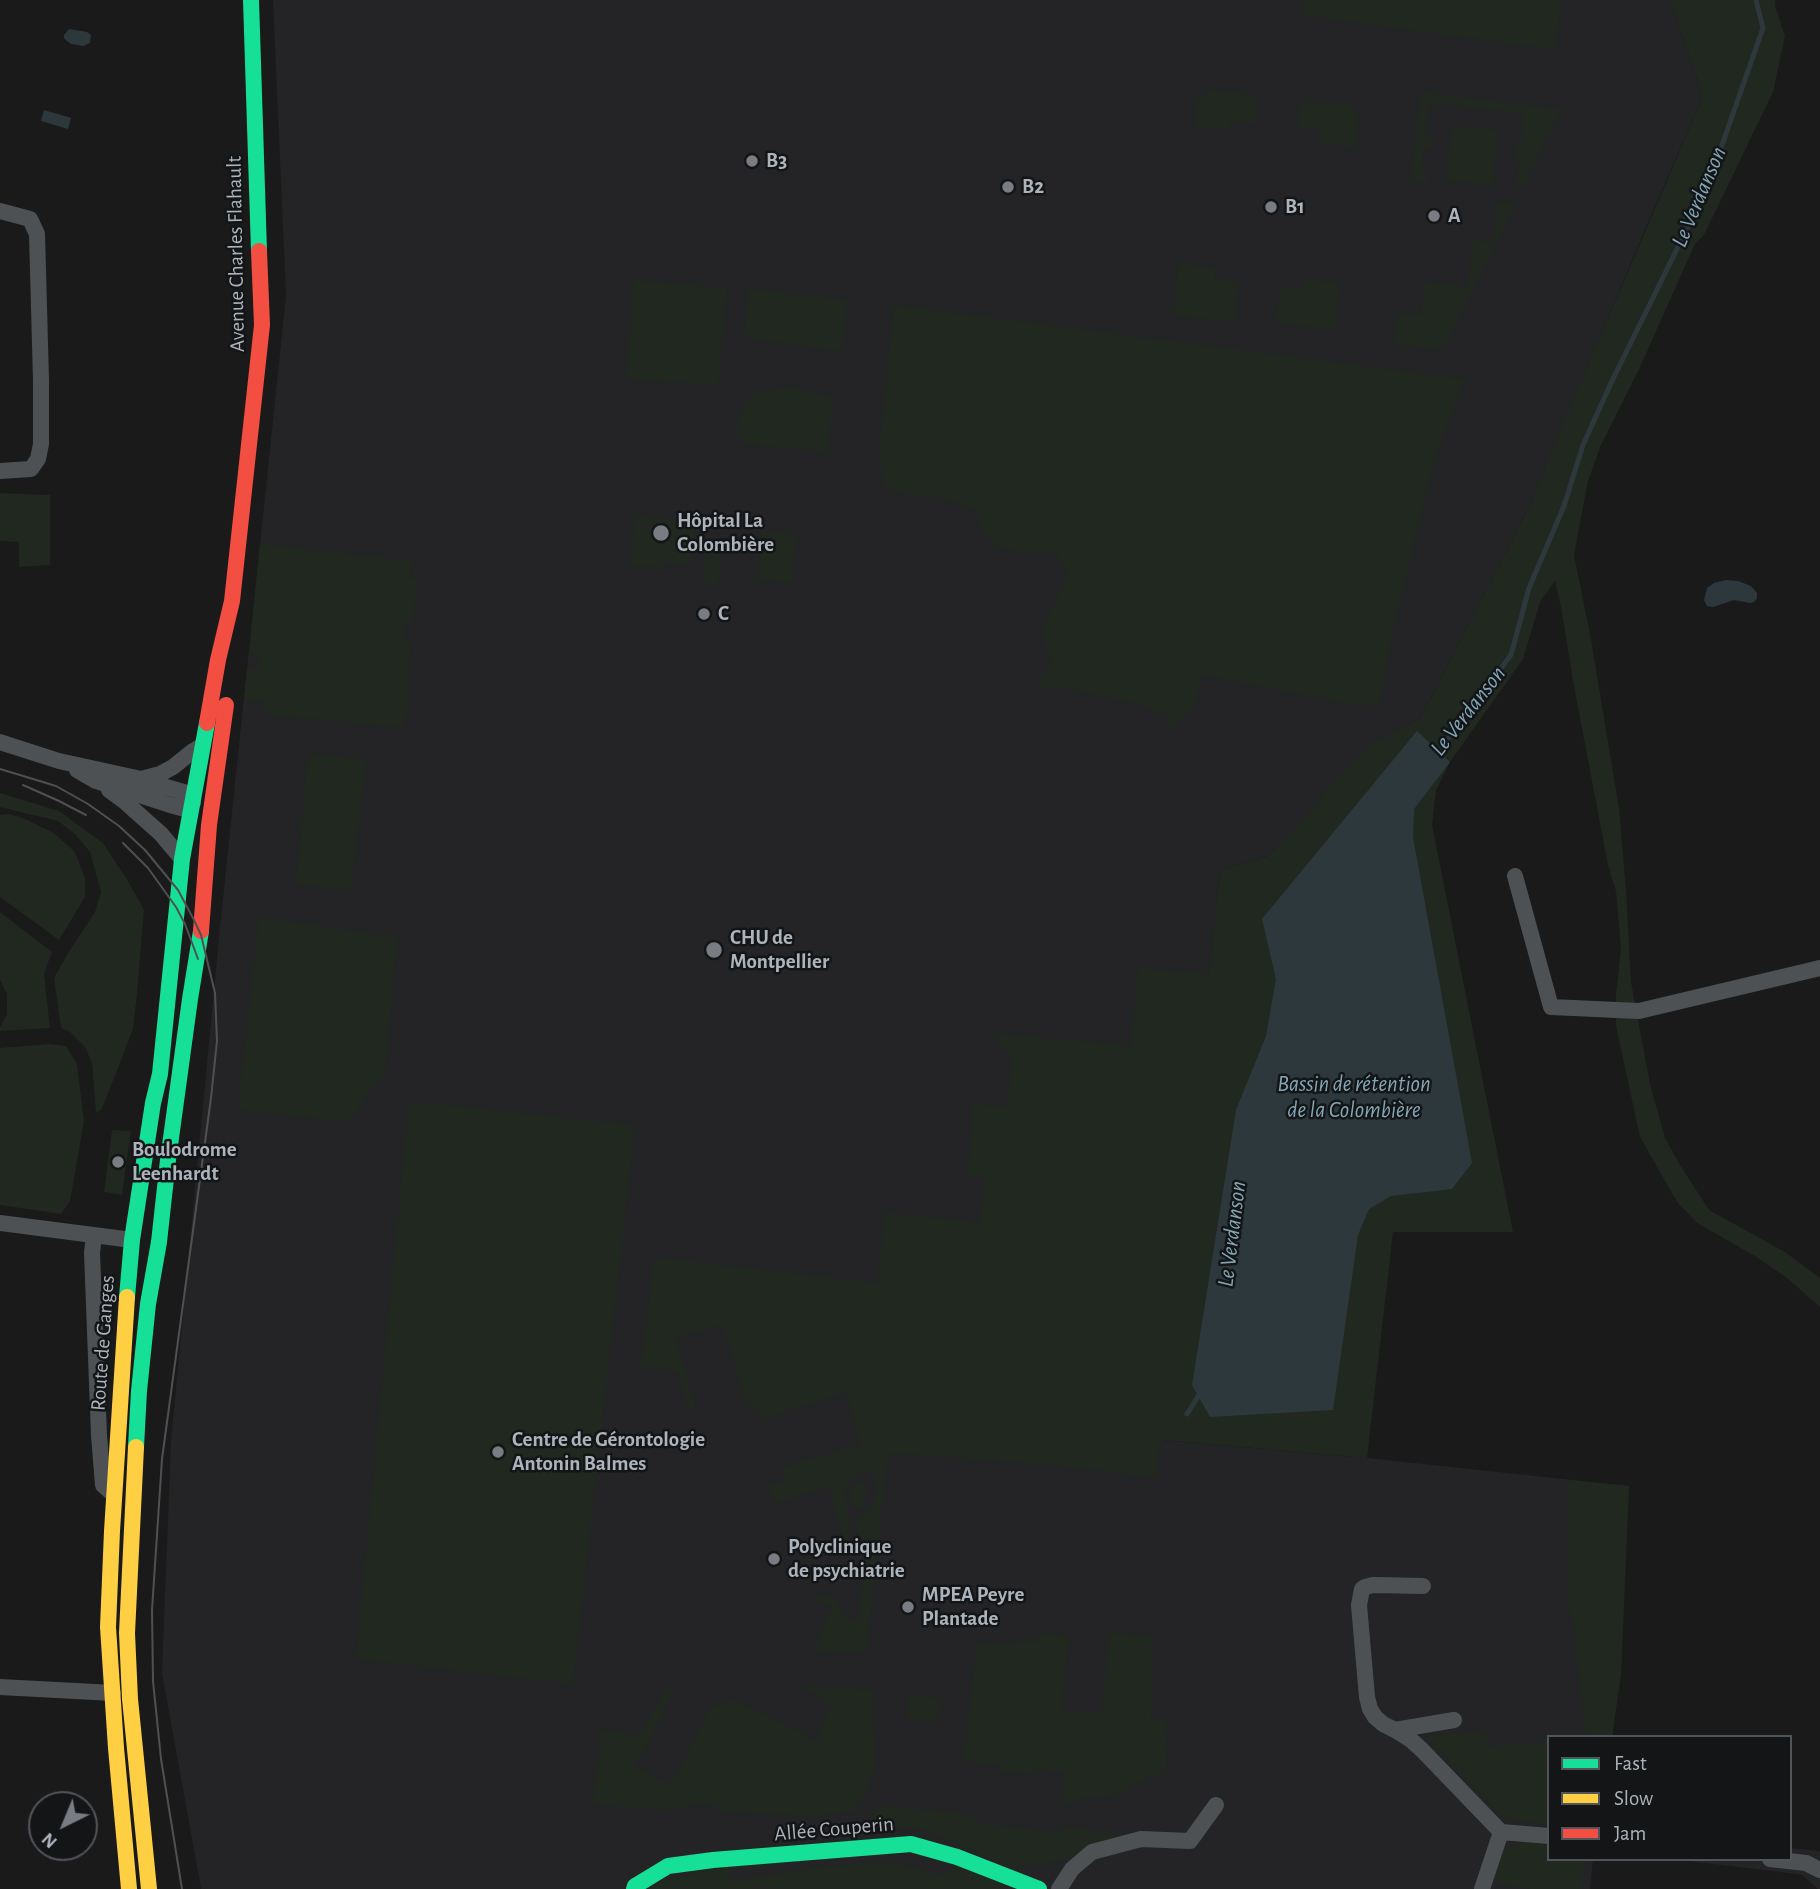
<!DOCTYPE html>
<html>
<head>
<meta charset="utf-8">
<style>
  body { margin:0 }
  #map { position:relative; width:1820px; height:1889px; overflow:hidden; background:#1a1a1b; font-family:"Alegreya Sans",sans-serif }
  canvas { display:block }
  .legend { position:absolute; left:1547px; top:1735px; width:245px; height:126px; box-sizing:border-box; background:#141517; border:2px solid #515459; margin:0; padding:9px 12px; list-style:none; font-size:21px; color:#acb3bb }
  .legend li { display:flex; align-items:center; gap:14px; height:35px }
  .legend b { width:35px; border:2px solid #515459 }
  .north { position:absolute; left:28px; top:1791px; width:70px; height:70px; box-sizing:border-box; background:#141517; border:2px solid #515459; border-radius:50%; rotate:223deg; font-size:19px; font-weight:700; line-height:28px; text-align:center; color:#acb3bb }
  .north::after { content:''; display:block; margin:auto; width:24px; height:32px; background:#797d83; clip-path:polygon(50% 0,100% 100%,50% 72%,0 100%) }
</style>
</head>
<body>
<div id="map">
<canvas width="1820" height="1889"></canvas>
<ul class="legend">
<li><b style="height:9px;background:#16e098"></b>Fast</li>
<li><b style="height:9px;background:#ffcf43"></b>Slow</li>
<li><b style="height:9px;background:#f24e42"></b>Jam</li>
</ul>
<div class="north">N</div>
</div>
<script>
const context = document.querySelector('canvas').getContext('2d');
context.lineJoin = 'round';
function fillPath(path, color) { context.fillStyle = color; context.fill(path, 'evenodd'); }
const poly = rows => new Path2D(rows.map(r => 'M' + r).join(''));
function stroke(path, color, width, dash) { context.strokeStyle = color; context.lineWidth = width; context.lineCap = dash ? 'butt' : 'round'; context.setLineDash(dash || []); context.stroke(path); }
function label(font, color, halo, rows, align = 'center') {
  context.font = font + ' "Alegreya Sans",sans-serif'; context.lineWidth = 5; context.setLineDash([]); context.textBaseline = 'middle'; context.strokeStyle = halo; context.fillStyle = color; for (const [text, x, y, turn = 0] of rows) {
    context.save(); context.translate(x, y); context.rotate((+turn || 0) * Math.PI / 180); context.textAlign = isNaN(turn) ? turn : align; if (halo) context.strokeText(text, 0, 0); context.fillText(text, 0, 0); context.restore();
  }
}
fillPath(poly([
  [273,0,1670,0,1703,96,1644,232,1530,505,1420,719,1373,744,1268,856,1220,870,1162,1440,1367,1458,1629,1486,1621,1674,1612,1737,1549,1737,1549,1859,1593,1859,1590,1889,201,1889,162,1673,171,1441,220,927,286,296],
  [1790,1848,1820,1851,1820,1889,1818,1889,1802,1875,1797,1874,1672,1859,1790,1859]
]), '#242427');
fillPath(poly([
  [1303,0,1561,0,1555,50,1301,15],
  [1670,0,1775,0,1775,6,1785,36,1773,92,1704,235,1695,244,1640,367,1601,445,1588,481,1574,555,1591,639,1619,808,1626,890,1631,982,1650,1084,1665,1138,1680,1165,1709,1210,1785,1252,1820,1278,1820,1307,1787,1278,1755,1256,1697,1223,1677,1202,1640,1137,1616,1026,1616,995,1621,948,1616,891,1608,865,1573,681,1561,607,1555,581,1540,602,1523,659,1450,762,1436,790,1432,825,1513,1232,1393,1232,1367,1458,1162,1440,1158,1449,1157,1478,1045,1464,888,1453,866,1653,819,1651,814,1649,832,1607,811,1597,813,1592,813,1582,797,1585,803,1571,801,1558,814,1559,814,1542,842,1535,828,1486,814,1492,775,1503,768,1485,786,1480,781,1460,783,1460,786,1466,861,1444,846,1392,767,1418,762,1417,746,1403,723,1325,675,1338,696,1407,689,1409,677,1371,641,1367,654,1257,877,1283,885,1212,979,1223,986,1178,968,1175,973,1104,1008,1107,1012,1056,993,1033,1131,1046,1138,968,1209,974,1220,870,1268,856,1371,744,1420,719,1530,505,1568,412,1703,96],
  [865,1471,872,1474,876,1478,878,1490,875,1500,857,1520,855,1526,859,1535,867,1540,859,1620,853,1622,844,1614,834,1597,820,1593,816,1598,813,1597,815,1581,799,1583,806,1570,804,1561,816,1562,816,1544,820,1543,824,1555,831,1556,838,1553,847,1542,850,1529,844,1489,855,1475],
  [1205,89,1258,95,1255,124,1230,121,1229,130,1194,126,1197,98,1204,99],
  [1420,92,1562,109,1524,186,1516,185,1519,159,1514,158,1516,143,1521,143,1523,113,1428,103,1425,133,1432,134,1430,149,1423,149,1421,172,1427,173,1427,183,1411,181],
  [1300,101,1355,105,1354,115,1358,115,1355,148,1320,143,1321,131,1297,128],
  [1452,125,1498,130,1492,185,1447,180],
  [1498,202,1515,204,1443,350,1394,344,1398,313,1421,315,1424,282,1468,286,1473,240,1494,242],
  [1179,264,1215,268,1214,279,1238,282,1234,322,1173,315],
  [634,280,727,288,718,386,626,378],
  [1306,280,1340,283,1335,330,1276,323,1280,286,1305,289],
  [748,289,848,300,841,351,744,338],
  [894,305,1464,379,1434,461,1392,633,1380,707,1352,704,1204,675,1192,708,1166,732,1168,715,1157,714,1144,705,1055,686,1039,690,1037,681,1048,671,1052,658,1046,647,1043,629,1055,603,1068,572,1056,552,1022,552,997,547,982,531,975,510,942,498,913,497,885,487,878,457],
  [787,387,834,398,827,452,746,444,734,431,744,407,757,393],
  [0,493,50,495,50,565,19,567,19,542,0,541],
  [635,516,695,522,691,565,665,562,664,568,630,565],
  [763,531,797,535,791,583,757,579],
  [707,542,722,543,718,586,703,585],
  [260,544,412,561,410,578,417,579,413,622,404,622,402,640,411,641,408,703,403,728,264,714,265,702,244,699,247,669,258,669,260,654,249,653],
  [308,754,366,760,351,891,296,884],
  [0,793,59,811,103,843,128,881,144,910,137,994,133,1029,102,1109,96,1113,92,1063,85,1047,70,1032,61,1028,54,978,68,953,95,912,101,892,90,852,75,834,58,821,0,807],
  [10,814,25,819,54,833,75,852,85,878,85,897,59,940,0,897,0,815],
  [0,912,52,952,44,974,50,1028,0,1031,0,1027,7,1014,7,994,0,980],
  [259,917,397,937,385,1075,347,1121,238,1110],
  [50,1044,66,1046,77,1064,84,1121,70,1201,61,1214,0,1205,0,1048],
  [409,1101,635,1125,573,1684,356,1659],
  [112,1130,131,1131,122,1195,104,1192],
  [1568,1480,1629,1486,1621,1674,1612,1737,1586,1737,1572,1615,1567,1607],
  [862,1481,866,1484,867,1493,863,1506,857,1509,853,1506,849,1494,853,1485],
  [1038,1633,1069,1636,1061,1710,1101,1714,1110,1633,1152,1637,1151,1720,1167,1721,1166,1773,1146,1778,1124,1792,1104,1797,1086,1797,1062,1807,1065,1772,1038,1769,1037,1775,999,1771,999,1765,962,1761,966,1740,977,1642,1015,1646,1016,1641,1037,1643],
  [798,1685,873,1690,875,1769,864,1796,853,1812,816,1816,723,1812,702,1802,676,1811,592,1805,602,1730,639,1735,667,1686,674,1689,643,1751,633,1765,670,1786,672,1779,679,1771,710,1708,735,1699,738,1702,805,1734,814,1742,830,1709,834,1705,828,1704,824,1699],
  [910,1695,940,1699,937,1723,906,1718],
  [1486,1732,1488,1746,1549,1741,1549,1824,1512,1820,1496,1810,1424,1735],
  [881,1805,974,1815,974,1822,1060,1833,1062,1826,1126,1835,1092,1846,1071,1858,1039,1865,1008,1866,923,1829,864,1826],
  [1534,1841,1549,1842,1549,1859,1587,1859,1580,1889,1530,1889,1491,1881,1500,1852,1518,1843],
  [883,1861,943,1875,957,1865,1001,1883,1003,1889,652,1889,663,1879,728,1867,732,1881,822,1867]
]), '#202820');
fillPath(poly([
  [69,29,87,32,91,35,90,43,83,46,71,44,67,41,64,38,64,35],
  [44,110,71,118,68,129,41,121],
  [1726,580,1738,581,1751,586,1757,593,1757,598,1754,602,1750,603,1734,600,1713,607,1707,606,1704,600,1707,588,1714,583],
  [1417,731,1450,762,1414,809,1413,837,1472,1163,1452,1189,1391,1196,1369,1209,1358,1235,1333,1410,1210,1417,1192,1385,1236,1110,1266,1036,1276,979,1262,919]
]), '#2d383d');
stroke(poly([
  [1435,756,1511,655,1529,588,1564,506,1583,445,1611,383,1707,188,1763,28,1756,0],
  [1187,1414,1202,1390]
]), '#2d383d', 5);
stroke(poly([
  [0,211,30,219,37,234,41,380,41,444,38,459,31,469,0,471],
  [0,742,59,761,141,779,160,774,173,767,193,751,203,745],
  [77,770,96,781,170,805,185,809,193,803,187,793,142,780],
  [109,790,124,801,161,834,182,859],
  [1515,876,1551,1007,1639,1011,1820,968],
  [0,1223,132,1240],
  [94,1235,92,1253,99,1435,103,1485,114,1495],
  [1423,1586,1373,1585,1365,1587,1362,1589,1359,1605,1367,1697,1370,1709,1375,1717,1383,1724,1395,1730,1454,1720],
  [0,1687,113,1693],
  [1395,1730,1411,1740,1422,1750,1501,1832],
  [1770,1859,1806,1863,1820,1870],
  [1059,1889,1072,1869,1092,1852,1141,1839,1190,1841,1216,1805],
  [1482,1889,1501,1832,1549,1836]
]), '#4e5154', 16);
stroke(poly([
  [251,0,259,251],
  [127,1297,132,1240,153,1103,160,1074,182,859,207,723],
  [136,1447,139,1391,148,1304,159,1242,168,1160,190,999,201,931],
  [634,1889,635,1886,668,1866,713,1860,911,1844,957,1857,1039,1889]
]), '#16e098', 16);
stroke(poly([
  [127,1297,112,1531,108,1627,116,1748,129,1889],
  [136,1447,127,1633,130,1699,149,1889]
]), '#ffcf43', 16);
stroke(poly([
  [207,723,218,660,232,601,262,325,259,251],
  [201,931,209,825,226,705]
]), '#f24e42', 16);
stroke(poly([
  [0,769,56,786,88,804,119,826,145,850,178,890,194,920,201,935,215,993,217,1041,211,1098,162,1459,152,1610,153,1681,161,1759,182,1889],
  [23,785,59,801,86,815],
  [123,843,148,868,176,907,185,924,198,959]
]), '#4e5052', 2);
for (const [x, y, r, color] of [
  [752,161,7,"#797d83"],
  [1008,187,7,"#797d83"],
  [1271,207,7,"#797d83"],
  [1434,216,7,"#797d83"],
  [661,533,9,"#797d83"],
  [704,614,7,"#797d83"],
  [714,950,9,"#797d83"],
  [118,1162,7,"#797d83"],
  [498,1452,7,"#797d83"],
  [774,1559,7,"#797d83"],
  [908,1607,7,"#797d83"]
]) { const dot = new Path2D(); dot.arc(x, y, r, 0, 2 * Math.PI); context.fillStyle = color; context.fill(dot); stroke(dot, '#141517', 2.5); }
label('bold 21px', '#acb3bb', '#141517', [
  ["B3",766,161],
  ["B2",1022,187],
  ["B1",1285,207],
  ["A",1448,216],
  ["Hôpital La",677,521],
  ["Colombière",677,545],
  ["C",718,614],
  ["CHU de",730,938],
  ["Montpellier",730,962],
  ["Boulodrome",132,1150],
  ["Leenhardt",132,1174],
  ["Centre de Gérontologie",512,1440],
  ["Antonin Balmes",512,1464],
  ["Polyclinique",788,1547],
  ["de psychiatrie",788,1571],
  ["MPEA Peyre",922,1595],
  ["Plantade",922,1619]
], 'left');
label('21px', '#acb3bb', '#141517', [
  ["Avenue Charles Flahault",236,254,-91],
  ["Route de Ganges",103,1343,-86],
  ["Allée Couperin",834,1829,-5]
]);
label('italic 23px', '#83a6b6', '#141517', [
  ["Le Verdanson",1699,197,-67],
  ["Le Verdanson",1468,711,-52],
  ["Bassin de rétention",1354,1084],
  ["de la Colombière",1354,1110],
  ["Le Verdanson",1232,1234,-83]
]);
</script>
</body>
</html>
